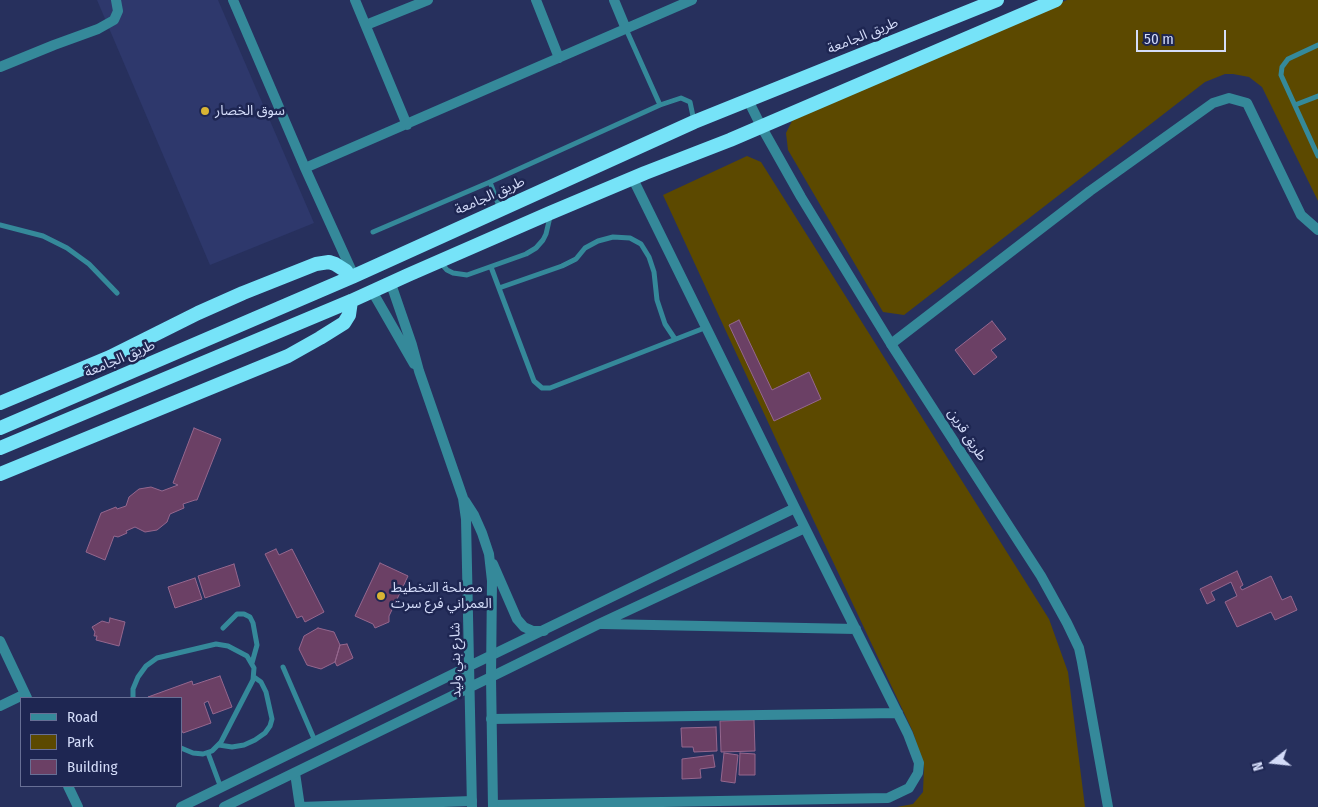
<!DOCTYPE html>
<html>
<head>
<meta charset="utf-8">
<style>
  body { margin:0 }
  #map { position:relative; width:1318px; height:807px; overflow:hidden; background:#27305d; font-family:"Fira Sans Condensed",sans-serif }
  canvas { display:block }
  .legend { position:absolute; left:20px; top:697px; width:162px; height:90px; box-sizing:border-box; background:#1e2652; border:1px solid #676f95; margin:0; padding:6px 9px; list-style:none; font-size:15px; color:#d4dcf9 }
  .legend li { display:flex; align-items:center; gap:10px; height:25px }
  .legend b { width:25px; border:1px solid #676f95 }
  .north { position:absolute; left:1248px; top:737px; width:50px; height:50px; -webkit-text-stroke:4px #1e2652; paint-order:stroke; rotate:254deg; font-size:14px; font-weight:700; line-height:20px; text-align:center; color:#d4dcf9 }
  .north::after { content:''; display:block; margin:auto; width:18px; height:22px; background:#d4dcf9; clip-path:polygon(50% 0,100% 100%,50% 72%,0 100%) }
  .scale { position:absolute; left:1136px; top:30px; width:90px; height:22px; box-sizing:border-box; border:2px solid #d4dcf9; border-top:0; padding-left:6px; font-size:15px; line-height:18px; white-space:nowrap; color:#d4dcf9; -webkit-text-stroke:4px #1e2652; paint-order:stroke }
</style>
</head>
<body>
<div id="map">
<canvas width="1318" height="807"></canvas>
<ul class="legend">
<li><b style="height:6px;background:#35899a"></b>Road</li>
<li><b style="height:14px;background:#5c4900"></b>Park</li>
<li><b style="height:14px;background:#6b4065"></b>Building</li>
</ul>
<div class="north">N</div>
<div class="scale">50 m</div>
</div>
<script>
const context = document.querySelector('canvas').getContext('2d');
context.lineJoin = 'round';
function fillPath(path, color) { context.fillStyle = color; context.fill(path, 'evenodd'); }
const poly = rows => new Path2D(rows.map(r => 'M' + r).join(''));
function stroke(path, color, width, dash) { context.strokeStyle = color; context.lineWidth = width; context.lineCap = dash ? 'butt' : 'round'; context.setLineDash(dash || []); context.stroke(path); }
function label(font, color, halo, rows, align = 'center') {
  context.font = font + ' "Fira Sans Condensed","Noto Sans Arabic",sans-serif'; context.lineWidth = 5; context.setLineDash([]); context.textBaseline = 'middle'; context.strokeStyle = halo; context.fillStyle = color; for (const [text, x, y, turn = 0] of rows) {
    context.save(); context.translate(x, y); context.rotate((+turn || 0) * Math.PI / 180); context.textAlign = isNaN(turn) ? turn : align; if (halo) context.strokeText(text, 0, 0); context.fillText(text, 0, 0); context.restore();
  }
}
fillPath(poly([
  [97,0,218,0,314,223,210,265]
]), '#2e386c');
fillPath(poly([
  [1067,0,1318,0,1318,201,1262,87,1249,77,1233,74,1225,74,1205,82,904,315,883,312,788,150,786,133,794,117],
  [747,156,761,162,1049,619,1068,672,1085,807,897,807,913,804,923,792,924,767,913,732,804,500,663,195]
]), '#5c4900');
const building = poly([
  [739,320,772,390,809,372,821,399,774,421,729,325,739,320],
  [992,321,1006,339,991,350,997,357,974,375,955,350,992,321],
  [194,428,221,439,197,500,195,500,183,504,184,508,170,514,167,522,157,530,145,532,135,527,126,531,127,533,118,537,114,536,105,560,86,552,101,513,116,507,117,509,126,506,129,497,139,489,151,487,162,491,178,485,173,483,194,428],
  [276,549,279,555,292,549,324,612,305,622,302,616,297,618,265,554,276,549],
  [380,563,408,576,389,616,389,622,375,628,373,624,355,616,380,563],
  [234,564,240,586,205,598,198,576,234,564],
  [1237,571,1243,585,1240,587,1242,590,1271,576,1282,600,1291,596,1297,610,1275,620,1271,612,1237,627,1225,602,1237,596,1231,582,1211,592,1215,600,1207,604,1200,589,1237,571],
  [195,578,202,599,175,608,168,587,195,578],
  [110,618,125,622,119,646,96,640,97,636,94,636,95,632,92,627,102,621,109,623,110,618],
  [318,628,334,632,340,645,335,662,321,669,307,665,299,649,304,636,318,628],
  [347,644,353,658,337,666,335,662,340,645,347,644],
  [220,676,232,707,213,714,208,701,204,703,211,723,183,733,181,729,181,698,148,697,192,681,193,685,220,676],
  [754,720,755,751,721,752,720,721,754,720],
  [716,727,717,751,694,752,693,747,682,747,681,728,716,727],
  [724,753,738,755,735,783,721,781,724,753],
  [740,753,755,754,755,775,739,775,740,753],
  [713,755,715,767,700,769,701,778,682,779,682,759,713,755]
]);
fillPath(building, '#6b4065');
stroke(building, '#95678e', 1);
stroke(poly([
  [626,29,660,105],
  [1318,45,1288,59,1282,67,1281,75,1318,156],
  [1295,105,1318,96],
  [490,182,500,209],
  [0,225,43,236,67,248,89,264,117,293],
  [373,232,490,182,660,105,681,98,690,102,694,121],
  [440,262,447,270,453,273,467,275,526,254,536,248,543,240,546,234,550,217],
  [491,267,534,381,542,388,550,388,707,327],
  [499,288,562,266,576,259,585,248,598,241,613,237,630,238,641,244,649,257,654,272,657,300,665,324,675,339],
  [223,628,237,614,244,614,250,617,253,623,257,645,252,663],
  [283,667,315,741],
  [133,698,133,689,138,677,146,666,157,658,216,644,228,646,247,656,254,668,253,680,221,742,212,751,203,754,193,753,181,748],
  [219,745,232,747,244,745,255,740,265,733,270,726,272,719,266,692,261,682,254,677],
  [208,753,221,788]
]), '#35899a', 5);
stroke(poly([
  [233,0,305,168,354,276],
  [355,0,407,125],
  [536,0,559,58],
  [614,0,626,29],
  [366,25,428,0],
  [0,67,54,45,98,29,114,20,118,11,116,0],
  [305,168,692,0],
  [891,344,1090,191,1213,103,1229,98,1247,103,1301,215,1318,230],
  [602,624,856,629],
  [492,655,795,508],
  [491,677,599,624,805,528],
  [491,719,898,713],
  [295,773,300,807],
  [493,805,888,798,909,788,918,773,919,763,908,734,795,508,633,179],
  [300,807,472,801]
]), '#35899a', 10);
stroke(poly([
  [748,100,761,126,801,197,891,344,1041,576,1067,623,1079,648,1082,662,1108,807],
  [391,284,412,345,419,371,463,498,466,519,472,807],
  [372,291,414,364],
  [465,501,474,515,482,533,489,554,492,581,491,677,493,807],
  [493,564,517,619,524,627,533,631,544,631],
  [0,641,27,698],
  [0,706,25,694],
  [68,786,78,807],
  [181,807,492,655],
  [224,807,491,677]
]), '#35899a', 10);
stroke(poly([
  [0,403,110,357,198,313,243,293,316,264,329,262,335,264,346,271,350,277],
  [0,428,354,276,694,122,997,0],
  [0,448,351,301,408,275,550,213,645,173,730,140,1056,0],
  [0,474,288,356,320,338,344,323,349,315,351,301]
]), '#76e3f8', 14);
for (const [x, y, r, color] of [
  [205,111,5,"#d8b434"],
  [381,596,5,"#d8b434"]
]) { const dot = new Path2D(); dot.arc(x, y, r, 0, 2 * Math.PI); context.fillStyle = color; context.fill(dot); stroke(dot, '#1e2652', 2); }
label('14px', '#d4dcf9', '#1e2652', [
  ["طريق الجامعة",863,36,-22],
  ["طريق الجامعة",490,196,-24],
  ["طريق الجامعة",120,359,-23],
  ["طريق قرين",967,435,57],
  ["شارع بني وليد",456,660,-91]
]);
label('14px', '#d4dcf9', '#1e2652', [
  ["سوق الخصار",215,111],
  ["مصلحة التخطيط",391,588],
  ["العمراني فرع سرت",391,604]
], 'left');
</script>
</body>
</html>
